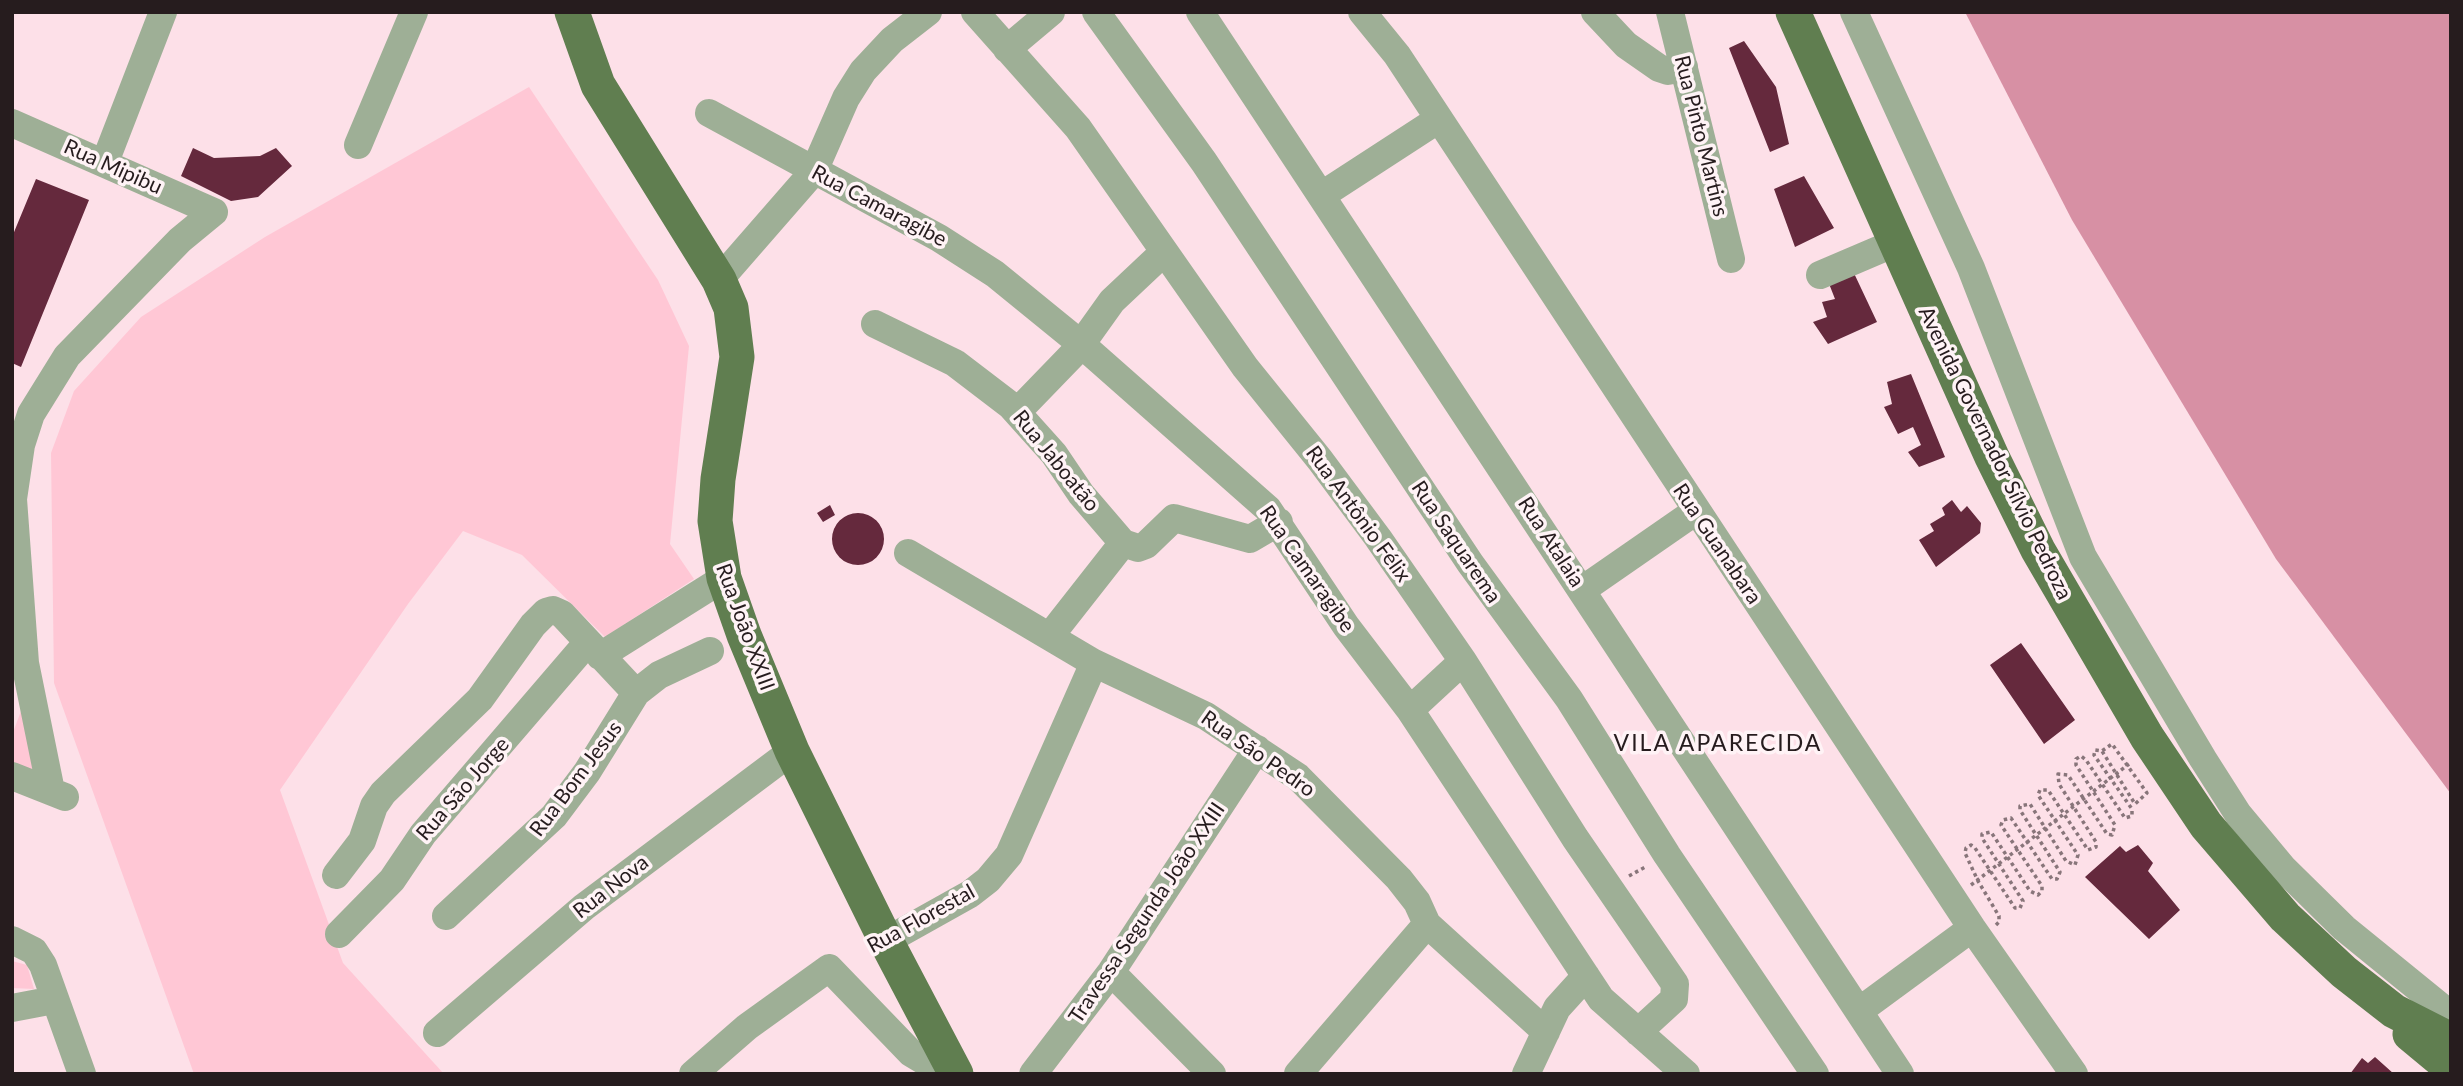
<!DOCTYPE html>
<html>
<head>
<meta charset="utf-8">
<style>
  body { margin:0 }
  #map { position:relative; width:2463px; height:1086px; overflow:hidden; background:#fde0e8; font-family:Lato,sans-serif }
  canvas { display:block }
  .frame { position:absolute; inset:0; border:14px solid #261c1e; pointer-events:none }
</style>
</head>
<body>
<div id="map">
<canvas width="2463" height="1086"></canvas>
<div class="frame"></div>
</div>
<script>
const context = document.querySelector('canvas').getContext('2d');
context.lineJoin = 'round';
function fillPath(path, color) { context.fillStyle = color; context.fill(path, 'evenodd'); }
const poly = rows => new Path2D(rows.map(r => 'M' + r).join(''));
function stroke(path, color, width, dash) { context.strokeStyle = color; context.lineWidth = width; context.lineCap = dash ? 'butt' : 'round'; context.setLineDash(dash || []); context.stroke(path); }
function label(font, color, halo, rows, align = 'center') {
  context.font = font + ' Lato,sans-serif'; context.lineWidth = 7; context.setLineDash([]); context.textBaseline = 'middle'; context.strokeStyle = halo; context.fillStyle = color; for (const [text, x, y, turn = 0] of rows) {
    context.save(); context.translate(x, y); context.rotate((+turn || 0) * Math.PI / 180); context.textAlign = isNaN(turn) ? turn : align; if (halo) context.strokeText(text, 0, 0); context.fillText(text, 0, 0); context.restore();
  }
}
fillPath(poly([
  [529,87,658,280,689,346,670,544,694,579,605,637,522,555,463,531,408,604,280,790,343,963,444,1074,194,1074,54,683,51,453,74,391,141,317,265,237],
  [21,711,35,771,12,763,12,735],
  [12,961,27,965,34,989,12,988]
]), '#ffc7d5');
fillPath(poly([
  [1965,12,2451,12,2451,794,2276,559,2072,220]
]), '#d790a4');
fillPath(poly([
  [1744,41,1776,87,1789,144,1770,152,1729,48],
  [193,148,214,158,260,156,276,148,292,166,258,197,231,201,181,176],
  [1804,176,1834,228,1795,247,1774,189],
  [36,179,89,200,21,367,12,363,12,237],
  [1852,269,1877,322,1828,344,1813,322,1827,317,1822,302,1835,299,1826,276],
  [1911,374,1945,457,1919,467,1908,452,1921,445,1913,427,1898,434,1884,407,1892,404,1887,382],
  [1952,500,1961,512,1967,506,1981,523,1980,533,1936,567,1919,540,1934,531,1930,524,1945,515,1942,508],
  [830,505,835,515,823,522,817,513],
  '832 539a26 26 0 1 1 52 0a26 26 0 1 1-52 0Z',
  [2021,643,2075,720,2044,744,1990,665],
  [2138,845,2153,863,2148,871,2180,910,2149,939,2085,877,2120,846,2126,852],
  [2375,1057,2394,1074,2350,1074,2362,1058,2368,1063]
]), '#65293d');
stroke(poly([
  [1629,876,1647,866],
  [1971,885,2129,764],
  [1996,925,1999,922,1999,916,1978,881,1965,853,1966,848,1971,845,1975,848,2015,908,2020,908,2023,901,1982,838,1982,834,1991,832,2030,891,2038,895,2042,891,2042,886,2001,825,2003,820,2011,818,2052,879,2057,879,2060,872,2020,810,2020,806,2030,804,2066,861,2075,865,2078,855,2038,795,2040,790,2048,790,2088,850,2096,847,2096,842,2059,784,2058,774,2068,775,2107,834,2112,835,2115,825,2076,765,2076,759,2081,756,2086,760,2125,818,2132,816,2132,809,2094,755,2095,750,2102,751,2135,804,2147,793,2112,744,2102,751]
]), '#88757a', 3.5, [3.5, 3.5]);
stroke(poly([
  [975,12,1078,128,1245,367,1320,460,1378,538,1463,661,1575,838,1675,984,1674,999,1638,1032],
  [1096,12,1204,162,1470,563,1569,699,1667,855,1815,1074],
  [1200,12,1900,1074],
  [1362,12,1397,55,1972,928,2074,1074],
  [1595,12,1626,45,1659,68,1668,71,1684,67],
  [1670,12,1731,259],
  [1854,12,1971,268,2083,557,2203,759,2238,814,2283,868,2344,928,2451,1015],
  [1007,49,1051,12],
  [709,113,939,238,995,274,1081,344,1268,509,1346,626,1410,710,1601,999,1686,1074],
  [12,123,214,212,180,240,67,356,31,414,21,445,13,499,25,663,51,791],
  [358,145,414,12],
  [105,162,163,12],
  [1322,195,1439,119],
  [1820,275,1895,243],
  [719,280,814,171,846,98,863,71,892,40,928,12],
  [875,324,955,363,1010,405,1054,454,1081,494,1123,543,1138,548,1146,545,1174,518,1250,539,1279,522],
  [1017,412,1077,350,1112,301,1163,253],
  [908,553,1094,663,1206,716,1298,777,1399,879,1417,902,1427,924,1546,1032],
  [1582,590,1696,511],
  [1050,636,1123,543],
  [600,656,724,578],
  [1410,710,1463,661],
  [12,776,65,797],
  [336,875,362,841,374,806,383,793,480,699,533,625,546,612,553,610,562,614,636,693],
  [446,916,554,816,587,772,636,693,659,675,710,651],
  [339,934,392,880,423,834,587,643],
  [12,940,34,951,43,965,82,1074],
  [886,941,970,894,988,880,1009,855,1094,663],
  [1111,972,1212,1074],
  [12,1008,54,1000],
  [1859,1011,1972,928],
  [437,1033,584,907,792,751],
  [693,1074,747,1027,829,968,911,1053,926,1062,951,1065],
  [1033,1074,1111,972,1257,749],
  [1298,1074,1427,924],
  [1526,1074,1557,1008,1586,976]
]), '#9eaf96', 28);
stroke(poly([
  [572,12,598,85,719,280,731,308,737,357,718,479,715,521,724,578,744,635,792,751,886,941,956,1074],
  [1793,12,1992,457,2038,550,2147,737,2206,825,2285,917,2344,972,2394,1011,2451,1040],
  [2410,1034,2451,1068]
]), '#607e50', 35);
label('21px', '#261c1e', '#fff3f6', [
  ["Rua Pinto Martins",1701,136,76],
  ["Rua Mipibu",113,167,24],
  ["Rua Camaragibe",879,206,28],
  ["Avenida Governador Sílvio Pedroza",1995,453,64],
  ["Rua Jaboatão",1056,461,51],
  ["Rua Antônio Félix",1358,514,54],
  ["Rua Saquarema",1456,542,56],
  ["Rua Atalaia",1551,542,57],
  ["Rua Guanabara",1717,544,56],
  ["Rua Camaragibe",1307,569,55],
  ["Rua João XXIII",745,627,70],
  ["Rua São Pedro",1258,754,35],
  ["Rua Bom Jesus",576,779,-53],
  ["Rua São Jorge",463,789,-49],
  ["Rua Nova",611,887,-38],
  ["Travessa Segunda João XXIII",1147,913,-56],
  ["Rua Florestal",921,919,-29]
]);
context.letterSpacing = '2px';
label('23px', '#261c1e', '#fff3f6', [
  ["VILA APARECIDA",1718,744]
]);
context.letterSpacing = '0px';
</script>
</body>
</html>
